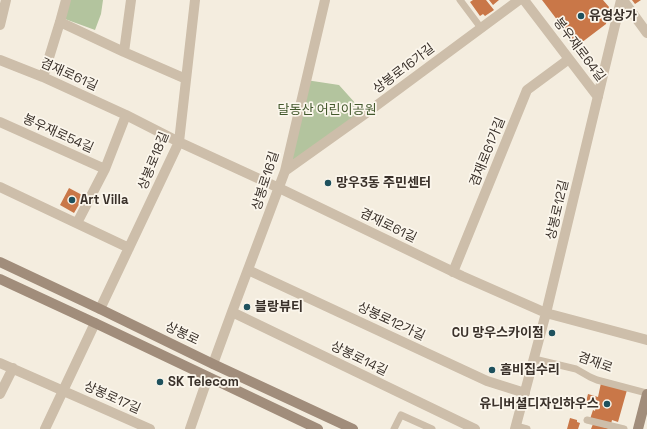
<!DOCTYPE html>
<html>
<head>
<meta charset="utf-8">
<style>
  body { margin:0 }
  canvas { display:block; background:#f4eddf }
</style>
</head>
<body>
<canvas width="647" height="429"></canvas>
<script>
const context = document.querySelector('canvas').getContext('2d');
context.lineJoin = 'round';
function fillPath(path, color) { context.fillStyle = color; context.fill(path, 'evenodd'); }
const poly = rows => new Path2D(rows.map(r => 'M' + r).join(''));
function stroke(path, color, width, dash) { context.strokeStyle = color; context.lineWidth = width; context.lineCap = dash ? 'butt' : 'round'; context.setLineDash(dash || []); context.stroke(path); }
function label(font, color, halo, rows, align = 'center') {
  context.font = font + ' "Space Grotesk","Noto Sans KR",sans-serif'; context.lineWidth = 3.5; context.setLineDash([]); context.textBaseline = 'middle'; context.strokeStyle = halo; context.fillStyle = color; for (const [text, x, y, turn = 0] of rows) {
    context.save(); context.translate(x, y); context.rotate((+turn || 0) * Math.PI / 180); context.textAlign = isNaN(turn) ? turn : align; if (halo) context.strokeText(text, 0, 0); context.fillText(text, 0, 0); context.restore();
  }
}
fillPath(poly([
  [70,0,103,0,101,14,95,30,65,19],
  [306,80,339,85,365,114,285,171]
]), '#b3c49e');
fillPath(poly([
  [473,0,486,0,494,10,485,16,483,14,480,16,470,2],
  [489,0,499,0,493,5],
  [542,0,603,0,609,7,606,24,577,46],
  [632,0,641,0,635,4],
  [69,188,84,196,74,213,60,205],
  [601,383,627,390,618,422,612,420,611,424,590,419,593,410,595,411,596,405,586,402,588,394,598,397],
  [570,418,577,420,577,422,580,423,578,429,567,429],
  [593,424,610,429,591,429]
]), '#c97748');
stroke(poly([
  [460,0,481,28],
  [534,359,576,369,590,377,597,380,647,393],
  [587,420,624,429],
  [516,426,527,429],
  [394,429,401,415,432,429]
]), '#cdbeaa', 7);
stroke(poly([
  [524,0,598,97],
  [623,0,647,33],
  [60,22,124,52,186,79],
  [0,25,6,0],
  [124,52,131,0],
  [0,60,43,77,126,115,179,142,279,188,462,276,546,313,647,340],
  [43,77,60,22,66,0],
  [0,122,105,169],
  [285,171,365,114,519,0],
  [0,187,129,248],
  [77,223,105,169,126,115],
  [248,270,487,381,525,393],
  [453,272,527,90,569,59],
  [100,309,179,142,195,0],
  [232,312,475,429],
  [0,363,150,429],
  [213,364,232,312,285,171,325,0],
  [0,394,13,368],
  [45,429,95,323],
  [190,429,208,377],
  [515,429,546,313,621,0]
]), '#cdbeaa', 10);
stroke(poly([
  [0,262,100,309,213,364,353,429],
  [0,279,95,323,318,429],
  [638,429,647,394]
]), '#a18d7b', 10);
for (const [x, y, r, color] of [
  [581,16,4,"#1e515d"],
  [328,183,4,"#1e515d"],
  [72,200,4,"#1e515d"],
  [247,307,4,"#1e515d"],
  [552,333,4,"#1e515d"],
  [492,370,4,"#1e515d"],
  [160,382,4,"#1e515d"],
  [607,404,4,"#1e515d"]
]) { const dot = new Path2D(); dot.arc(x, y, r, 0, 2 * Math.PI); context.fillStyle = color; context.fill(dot); stroke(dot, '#fbf6ec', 1.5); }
label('bold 13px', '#3a312a', '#fbf6ec', [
  ["유영상가",589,16],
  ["망우3동 주민센터",336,183],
  ["Art Villa",80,200],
  ["블랑뷰티",255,307],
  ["CU 망우스카이점",544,333,"right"],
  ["홈비집수리",500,370],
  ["SK Telecom",168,382],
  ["유니버셜디자인하우스",599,404,"right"]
], 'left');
label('13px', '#3a312a', '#fbf6ec', [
  ["봉우재로64길",579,50,53],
  ["상봉로16가길",404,69,-37],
  ["겸재로61길",69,75,24],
  ["봉우재로54길",58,134,24],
  ["겸재로61가길",488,152,-68],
  ["상봉로18길",154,161,-68],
  ["상봉로16길",266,181,-72],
  ["상봉로12길",558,210,-77],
  ["겸재로61길",388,226,26],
  ["상봉로12가길",391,322,25],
  ["상봉로",182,334,26],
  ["상봉로14길",359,359,26],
  ["겸재로",595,363,20],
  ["상봉로17길",112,398,24]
]);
label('13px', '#43592d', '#fbf6ec', [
  ["달동산 어린이공원",327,110]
]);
</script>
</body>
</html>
